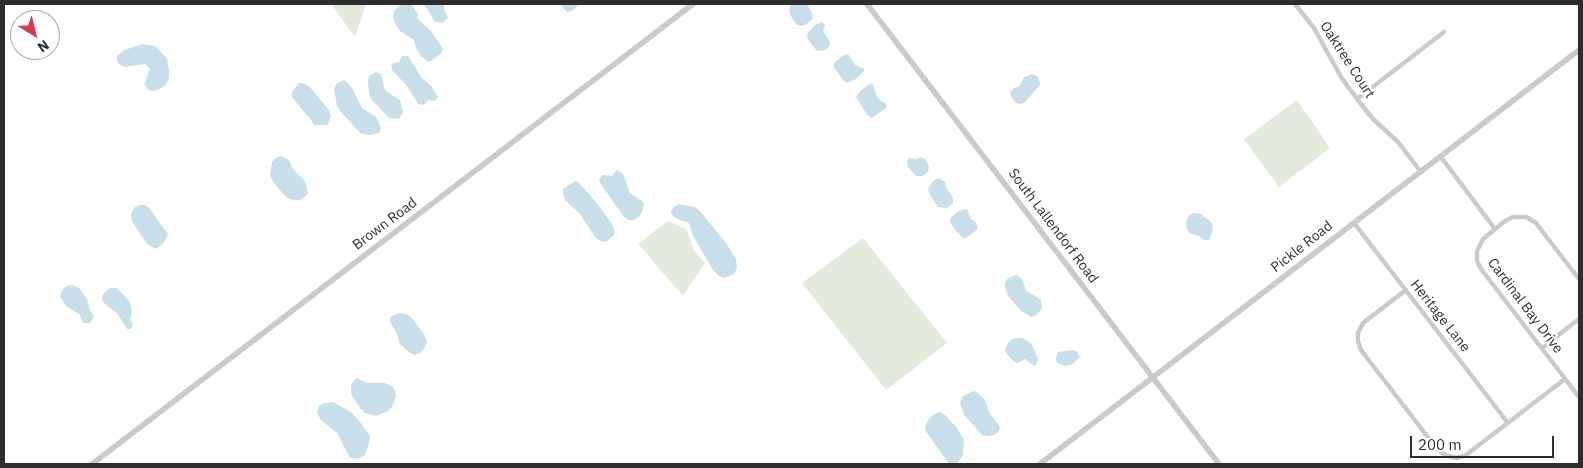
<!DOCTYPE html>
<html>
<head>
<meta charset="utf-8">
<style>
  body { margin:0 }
  #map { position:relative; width:1583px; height:468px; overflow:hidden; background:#fff; font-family:"IBM Plex Sans",sans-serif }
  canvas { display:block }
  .frame { position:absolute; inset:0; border:5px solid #2d2d2d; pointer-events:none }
  .north { position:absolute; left:10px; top:10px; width:50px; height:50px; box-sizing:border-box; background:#fff; border:1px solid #ababab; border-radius:50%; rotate:144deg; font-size:14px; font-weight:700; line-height:20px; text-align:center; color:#2d2d2d }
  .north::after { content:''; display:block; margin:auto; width:18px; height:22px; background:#da3952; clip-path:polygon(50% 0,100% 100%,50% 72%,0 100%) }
  .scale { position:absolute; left:1410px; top:436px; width:144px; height:22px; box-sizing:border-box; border:2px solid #2d2d2d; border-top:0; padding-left:6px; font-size:15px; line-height:18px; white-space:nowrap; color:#2d2d2d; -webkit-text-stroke:4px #fff; paint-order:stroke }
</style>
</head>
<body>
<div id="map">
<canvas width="1583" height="468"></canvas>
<div class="frame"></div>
<div class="north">N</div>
<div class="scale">200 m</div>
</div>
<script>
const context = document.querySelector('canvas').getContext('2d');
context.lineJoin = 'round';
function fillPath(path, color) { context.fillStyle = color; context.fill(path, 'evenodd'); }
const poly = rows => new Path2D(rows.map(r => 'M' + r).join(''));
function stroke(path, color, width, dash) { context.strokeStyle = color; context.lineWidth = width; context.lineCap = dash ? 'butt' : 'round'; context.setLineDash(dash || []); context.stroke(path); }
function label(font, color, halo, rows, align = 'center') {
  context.font = font + ' "IBM Plex Sans",sans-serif'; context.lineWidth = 5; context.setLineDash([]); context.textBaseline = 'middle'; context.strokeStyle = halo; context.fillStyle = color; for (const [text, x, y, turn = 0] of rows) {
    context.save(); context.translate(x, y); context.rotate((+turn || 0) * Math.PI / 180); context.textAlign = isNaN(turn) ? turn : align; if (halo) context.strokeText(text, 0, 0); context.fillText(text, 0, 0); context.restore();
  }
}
fillPath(poly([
  [331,4,366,4,355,37],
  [1297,100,1330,148,1279,187,1244,139],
  [668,221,686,229,694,250,705,263,683,296,638,244],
  [863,238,947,343,886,390,802,283]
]), '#e4eadb');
fillPath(poly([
  [401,4,411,4,418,14,417,18,431,31,443,49,441,53,431,61,428,62,421,56,416,48,414,40,400,31,396,25,393,17,394,11],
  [424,4,444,4,444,9,448,18,442,23,435,22],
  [560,4,579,4,572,11,567,12],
  [792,4,807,4,813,15,812,20,805,25,801,26,797,25,793,20,789,12,790,6],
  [822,22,825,25,823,31,830,42,829,47,825,50,817,51,809,41,807,37,808,33,815,25],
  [143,44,155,46,167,58,169,70,169,78,166,85,160,89,152,91,148,89,144,84,150,69,145,64,125,67,120,65,117,61,117,56,124,50],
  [848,54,855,65,864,69,864,71,856,79,847,83,843,80,833,66,835,62,844,55],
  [402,56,408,56,421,77,432,87,438,97,435,101,428,100,424,105,418,104,407,86,392,70,391,66,393,63,399,62],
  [376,72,381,74,384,88,387,92,400,100,403,112,399,119,389,118,372,100,369,94,368,80,369,76],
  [1032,74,1037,76,1039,79,1040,85,1025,102,1021,104,1016,103,1012,98,1010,92,1014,88,1020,86,1024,77],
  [344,80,348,83,352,88,362,108,376,117,381,128,379,133,369,135,360,133,341,112,337,106,334,89,337,83],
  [299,83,302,83,309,86,329,110,331,116,328,125,314,125,310,118,304,112,296,102,291,95,292,92],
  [870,84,873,84,877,97,881,101,885,103,887,107,872,118,868,116,856,97,860,91],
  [281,156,289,160,293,169,305,181,308,194,300,200,293,200,286,197,273,182,270,175,272,162,276,158],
  [920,157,925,159,929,167,928,172,923,176,916,176,908,167,907,162,908,158,917,159],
  [617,170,622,173,624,176,630,193,642,201,644,204,642,212,639,217,633,220,628,220,624,217,600,183,599,179,603,175,612,176],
  [939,178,945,182,946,187,953,198,953,203,947,208,938,207,930,195,928,189,933,181],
  [575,181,578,182,595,201,612,224,615,232,614,235,606,242,600,241,595,237,580,214,565,200,563,194,563,189],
  [679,204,694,207,699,210,726,243,736,259,737,268,734,274,724,278,719,276,713,270,693,236,689,223,677,219,671,214,671,211,675,206],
  [140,205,145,205,149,208,168,234,164,243,157,248,154,248,147,244,132,221,131,214,135,207],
  [964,209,967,209,971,219,976,222,978,229,966,238,963,238,956,231,951,224,950,219,957,212],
  [1193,213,1201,214,1212,223,1213,230,1209,240,1204,240,1199,236,1191,234,1187,229,1186,222,1189,216],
  [1016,275,1022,279,1026,290,1041,300,1042,307,1040,311,1036,315,1031,317,1021,311,1008,296,1005,287,1005,283,1008,278],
  [72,285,79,288,87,299,90,310,94,317,90,323,83,323,80,315,66,306,60,296,63,289,67,286],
  [110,288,117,288,130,302,132,313,130,318,133,326,130,329,127,329,117,313,106,305,102,300,103,294],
  [399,313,406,314,411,317,424,334,427,342,424,349,420,353,415,355,410,353,400,344,397,334,390,322,390,317],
  [1017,338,1022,338,1031,343,1038,359,1037,364,1034,366,1025,359,1017,363,1012,360,1007,354,1005,350,1008,343,1012,339],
  [1074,350,1078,352,1080,357,1072,364,1066,366,1061,365,1057,362,1056,358,1058,352],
  [357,378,367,383,385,383,393,387,395,390,396,396,392,407,388,411,376,416,365,413,360,408,351,394,351,384],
  [974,391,978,393,985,400,990,414,999,425,1000,429,995,435,988,436,982,435,965,416,960,403,963,396],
  [333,402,351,412,360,422,370,436,369,444,365,455,358,459,350,458,337,433,321,420,317,413,319,406,324,403],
  [940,412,945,415,957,428,964,440,963,455,959,461,956,464,949,464,925,430,926,424,929,419,934,414]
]), '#c8dfe9');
stroke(poly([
  [1295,4,1314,28,1341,77,1357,99,1373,119,1398,142,1421,172],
  [1357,99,1444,32],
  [1441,157,1495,229],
  [1354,223,1508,423],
  [1579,279,1536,223,1526,217,1513,217,1505,221,1483,239,1477,251,1477,261,1481,269,1579,397],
  [1406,290,1363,323,1358,333,1358,341,1360,348,1364,354,1437,449,1445,455,1457,458,1466,455,1565,379],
  [1542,348,1579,319]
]), '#cacaca', 4.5);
stroke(poly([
  [867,4,1219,464],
  [92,464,693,4],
  [1040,464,1579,50]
]), '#cacaca', 5.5);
label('14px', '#2d2d2d', '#fff', [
  ["Oaktree Court",1347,60,57],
  ["Brown Road",385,224,-37],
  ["South Lallendorf Road",1053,226,53],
  ["Pickle Road",1302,247,-38],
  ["Cardinal Bay Drive",1525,306,53],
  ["Heritage Lane",1440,316,52]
]);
</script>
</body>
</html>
